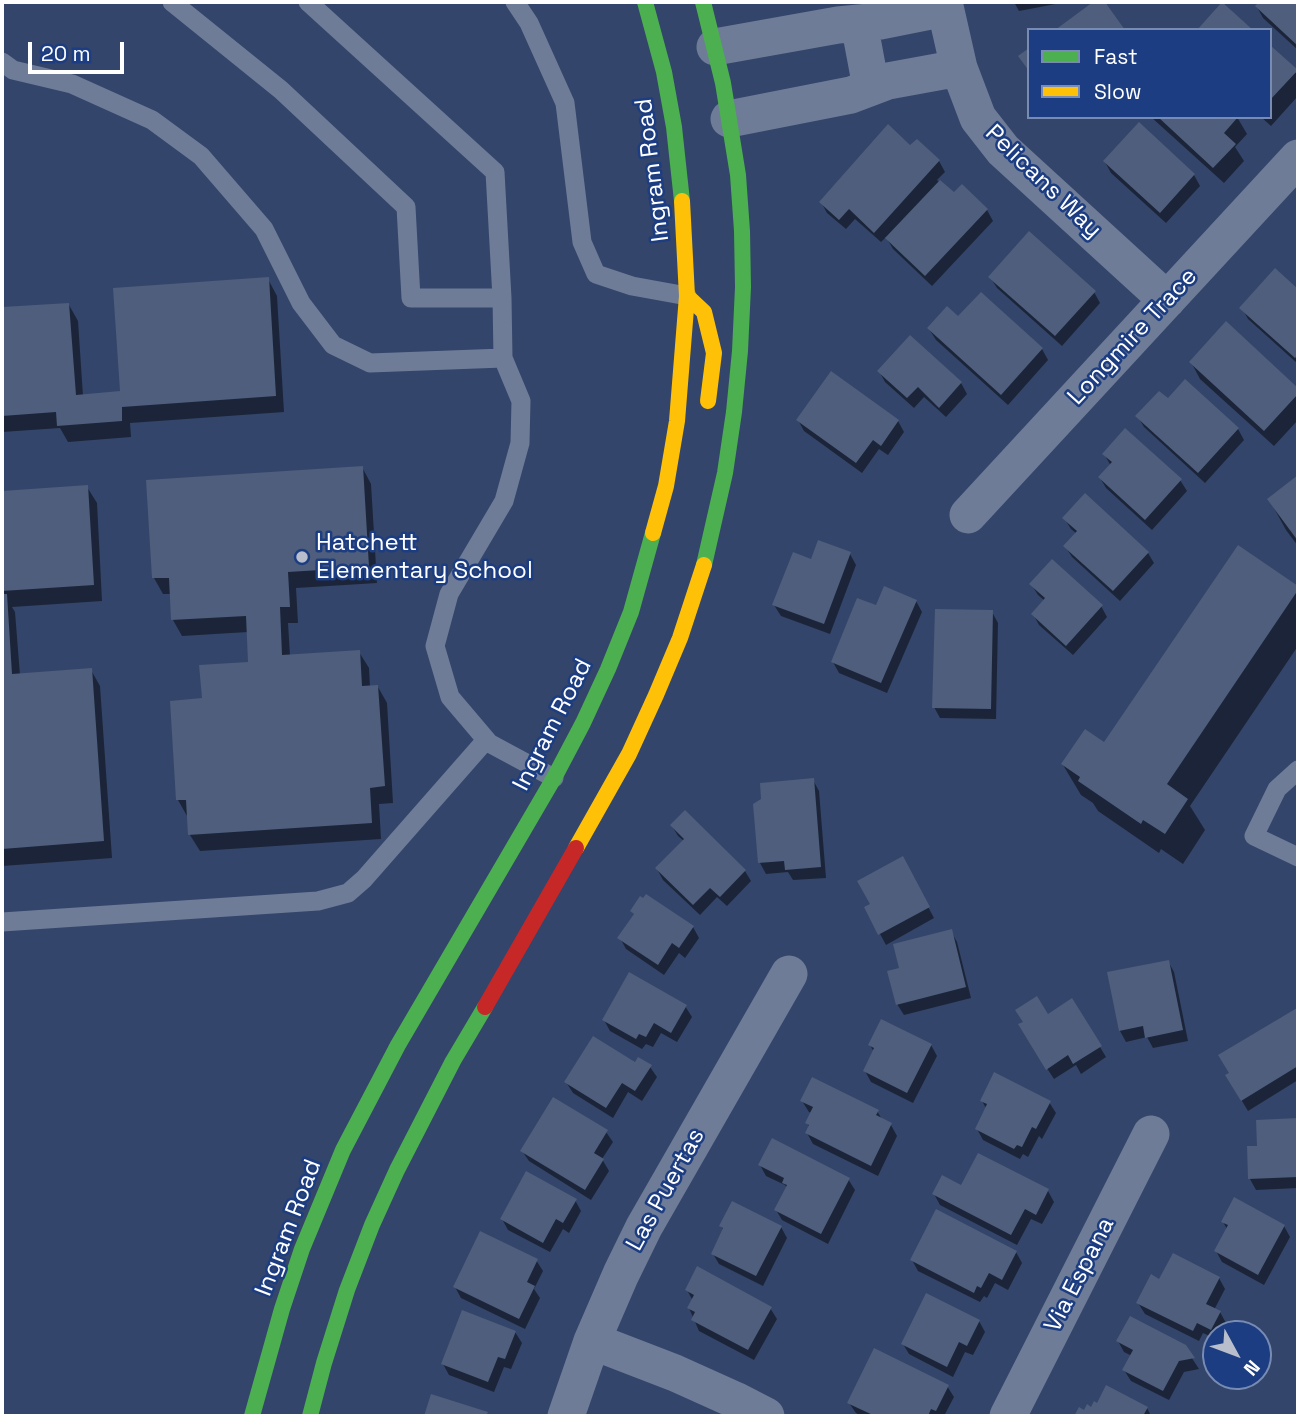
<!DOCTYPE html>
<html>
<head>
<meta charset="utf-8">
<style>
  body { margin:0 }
  #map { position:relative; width:1300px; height:1418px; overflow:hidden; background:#33456a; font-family:"Space Grotesk",sans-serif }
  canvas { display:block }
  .frame { position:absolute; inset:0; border:4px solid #fff; pointer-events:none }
  .legend { position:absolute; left:1027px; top:28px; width:245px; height:91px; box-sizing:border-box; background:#1c3d81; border:2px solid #778bb3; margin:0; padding:9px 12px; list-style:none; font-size:21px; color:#fff }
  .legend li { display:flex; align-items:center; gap:14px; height:35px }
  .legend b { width:35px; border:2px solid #778bb3 }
  .north { position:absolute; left:1202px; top:1320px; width:70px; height:70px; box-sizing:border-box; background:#1c3d81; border:2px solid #778bb3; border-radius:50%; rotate:131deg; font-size:19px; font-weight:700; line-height:28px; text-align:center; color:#fff }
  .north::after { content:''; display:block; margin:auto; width:24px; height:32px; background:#b8becb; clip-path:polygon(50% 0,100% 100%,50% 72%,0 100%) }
  .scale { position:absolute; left:28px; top:42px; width:96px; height:32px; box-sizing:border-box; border:4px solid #fff; border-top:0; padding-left:9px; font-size:21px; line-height:24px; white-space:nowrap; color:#fff; -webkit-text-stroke:5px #1c3d81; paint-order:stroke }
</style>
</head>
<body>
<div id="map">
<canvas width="1300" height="1418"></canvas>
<div class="frame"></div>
<ul class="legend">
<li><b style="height:9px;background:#4caf50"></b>Fast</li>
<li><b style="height:9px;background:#ffc107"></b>Slow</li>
</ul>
<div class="north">N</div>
<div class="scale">20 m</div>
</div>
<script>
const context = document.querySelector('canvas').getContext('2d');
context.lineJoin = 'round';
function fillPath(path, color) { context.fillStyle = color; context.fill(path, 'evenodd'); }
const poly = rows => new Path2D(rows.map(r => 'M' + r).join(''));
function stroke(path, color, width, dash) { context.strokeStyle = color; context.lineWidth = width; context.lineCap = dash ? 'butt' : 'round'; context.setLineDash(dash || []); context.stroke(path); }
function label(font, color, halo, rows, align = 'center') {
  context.font = font + ' "Space Grotesk",sans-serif'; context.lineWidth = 5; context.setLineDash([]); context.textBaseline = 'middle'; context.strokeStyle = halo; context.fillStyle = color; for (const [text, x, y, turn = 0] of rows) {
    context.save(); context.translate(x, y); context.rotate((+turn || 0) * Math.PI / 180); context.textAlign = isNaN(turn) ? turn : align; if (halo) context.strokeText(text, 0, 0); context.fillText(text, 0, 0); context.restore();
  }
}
fillPath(poly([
  [1014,2,1066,2,1019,11],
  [1262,2,1298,2,1298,50,1263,18,1257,7],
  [1270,48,1298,75,1298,96,1271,126,1261,117,1270,117],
  [1151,117,1237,117,1247,134,1235,147,1244,161,1224,183],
  [911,147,939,161,945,172,937,180,954,195,987,210,993,221,932,286,893,249,886,237,881,242,855,219,846,229,827,213,821,202],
  [1105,162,1194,175,1200,186,1166,223,1111,173],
  [1275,271,1298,291,1298,364,1248,319,1242,308],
  [990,277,1094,292,1100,303,1062,346,997,288],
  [268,279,277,296,284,412,130,423,131,437,68,442,60,428,2,432,2,309,69,305,78,321,83,396,122,393],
  [1226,324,1298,390,1298,420,1274,446,1200,379,1191,362],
  [929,329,1042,349,1048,360,1008,405,936,340],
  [879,371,961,383,967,394,946,417,924,397,914,408,885,382],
  [1185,381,1238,429,1244,440,1205,483,1144,427,1138,417,1168,401],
  [798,420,898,421,904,432,888,455,879,449,862,473,804,431],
  [1104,454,1180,480,1187,491,1152,530,1106,488,1100,478,1111,466],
  [362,467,371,484,377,583,296,588,298,623,288,623,290,656,359,652,369,668,370,687,378,687,387,703,393,803,379,804,381,839,200,851,190,835,189,816,187,816,178,800,204,700,250,664,248,632,182,636,173,620,171,594,163,594,154,578],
  [1298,477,1298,546,1286,530,1269,499],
  [87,487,97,503,102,601,12,607,15,612,20,675,91,670,100,686,112,858,2,866,2,492],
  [1064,518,1148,553,1154,563,1120,601,1072,557,1065,546,1077,534,1071,529],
  [1238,547,1298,588,1298,646,1190,806,1205,830,1183,864,1161,849,1159,853,1098,811,1093,803,1081,795,1063,765,1104,744],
  [850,554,856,565,830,634,781,616,774,605,812,561],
  [1031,584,1101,606,1107,617,1073,655,1039,625,1033,614,1045,601,1038,595],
  [916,601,922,612,887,693,839,673,833,662,877,608],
  [992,612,998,623,996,719,940,718,934,707],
  [813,780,819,791,826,878,793,880,788,872,766,874,760,863,763,800],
  [672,826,745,871,751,881,727,906,717,897,700,915,663,880,657,869,684,841,678,836],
  [902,858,934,918,886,945,866,908,872,905],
  [632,911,693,927,699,938,685,958,679,953,664,975,626,949,620,938,635,916],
  [951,931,957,942,971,998,904,1015,897,1004,901,969],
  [1168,961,1174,972,1188,1041,1153,1048,1147,1037,1126,1042,1120,1031,1109,974],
  [685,1006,692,1017,677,1042,661,1033,653,1047,646,1044,642,1049,610,1031,604,1020],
  [1296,1011,1298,1014,1298,1080,1248,1111,1227,1076],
  [1048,1016,1100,1047,1106,1057,1081,1074,1076,1065,1054,1079,1026,1036,1025,1023],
  [870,1045,931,1045,937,1056,913,1103,871,1082,865,1071,874,1052],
  [635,1065,650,1067,657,1077,642,1101,628,1092,613,1118,573,1093,566,1082],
  [802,1101,877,1111,883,1121,891,1125,897,1136,878,1176,813,1144,807,1133,810,1128,807,1123,812,1113,809,1112],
  [982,1101,1049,1102,1056,1113,1042,1139,1039,1136,1028,1157,1023,1154,1020,1159,983,1140,977,1129,987,1110],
  [1298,1120,1298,1188,1256,1190,1250,1179,1259,1147,1258,1121],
  [606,1132,613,1142,602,1159,609,1171,591,1200,529,1161,522,1151],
  [760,1165,848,1179,855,1190,828,1244,782,1220,776,1210,787,1188,785,1185,766,1176],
  [962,1188,1048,1191,1054,1202,1042,1224,1031,1219,1017,1245,940,1205,934,1194],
  [575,1200,581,1211,569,1233,563,1229,550,1252,508,1230,502,1219],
  [1223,1222,1284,1226,1290,1237,1264,1285,1222,1262,1216,1251,1227,1229],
  [721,1226,781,1227,787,1238,763,1286,719,1264,713,1254,724,1231],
  [1016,1252,1022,1263,1008,1290,995,1283,987,1298,984,1296,980,1302,918,1271,912,1260],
  [536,1260,543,1271,534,1289,540,1298,525,1329,461,1298,455,1287],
  [1219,1278,1225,1289,1214,1310,1220,1312,1226,1323,1220,1334,1216,1334,1216,1339,1203,1333,1199,1341,1145,1314,1138,1303,1160,1281],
  [687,1290,770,1308,777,1319,754,1360,699,1331,689,1308,693,1301],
  [979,1321,985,1332,973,1355,965,1352,953,1377,909,1354,903,1344],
  [515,1332,522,1343,511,1369,504,1367,494,1392,449,1375,443,1364],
  [1118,1341,1184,1346,1199,1369,1184,1372,1169,1400,1131,1381,1124,1370,1132,1356,1124,1352],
  [947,1386,954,1397,944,1416,861,1416,856,1413,849,1403],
  [1147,1408,1151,1416,1076,1416,1080,1409,1085,1412,1092,1409]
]), '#0007');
fillPath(poly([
  [1093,2,1105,2,1125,30,1055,30],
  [1222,2,1253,30,1197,30],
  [1259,2,1298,2,1298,46,1255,6],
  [1270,45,1298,70,1270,100],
  [1029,48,1029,71,1018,56],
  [1158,117,1238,117,1224,133,1236,144,1213,168],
  [1139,122,1195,174,1160,213,1103,161],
  [888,124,910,145,917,139,940,160,874,233,849,209,839,220,819,202],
  [940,180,954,192,962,184,988,209,925,276,885,238],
  [1029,231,1096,291,1055,336,988,277],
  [1275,268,1298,289,1298,355,1295,358,1239,308],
  [269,277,276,396,122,407,122,421,57,426,56,412,2,416,2,307,69,303,76,395,120,391,113,288],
  [981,292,1043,348,1001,395,927,328,947,306,958,316],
  [1226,321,1298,388,1298,394,1264,431,1189,362],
  [910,335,962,382,939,408,918,387,907,398,877,371],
  [831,371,899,420,881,446,873,440,856,463,796,420],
  [1185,379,1239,428,1198,473,1135,416,1159,391,1168,398],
  [1125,428,1182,479,1145,520,1098,477,1112,462,1102,454],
  [363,466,369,567,288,572,290,607,280,607,282,655,360,650,362,686,378,685,385,786,370,788,372,823,188,835,186,800,176,800,170,701,202,698,199,665,248,662,246,616,171,620,169,578,152,578,146,480],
  [1298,475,1298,541,1267,499],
  [88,485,94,585,2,591,2,491],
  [1085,493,1149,552,1113,591,1063,546,1077,531,1062,518],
  [818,540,851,552,824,624,772,605,793,552,811,559],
  [1238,545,1298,586,1298,590,1167,784,1188,799,1165,834,1143,820,1141,824,1078,781,1080,777,1061,764,1085,729,1104,742],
  [1052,559,1103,605,1066,646,1031,614,1045,598,1029,584],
  [884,586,917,600,881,683,831,662,857,598,876,605],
  [2,594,7,594,12,674,92,668,104,841,2,849],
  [935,609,993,610,991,709,932,708],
  [814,778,821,867,785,870,784,861,758,863,753,804,761,799,760,783],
  [685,810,746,870,720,897,710,888,693,905,655,868,684,839,670,825],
  [903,856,930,907,878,935,864,907,870,904,857,881],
  [646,894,694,926,679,948,672,943,658,965,617,938,634,914,630,911,640,896,643,898],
  [952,929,966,987,896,1005,887,971,899,968,893,944],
  [1169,960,1183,1030,1145,1038,1143,1026,1119,1031,1107,972],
  [629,972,687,1005,671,1033,654,1023,646,1037,639,1034,636,1039,602,1020],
  [1037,996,1048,1014,1072,998,1102,1046,1073,1064,1068,1055,1046,1070,1018,1024,1023,1022,1015,1010],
  [1297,1008,1298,1011,1298,1066,1241,1101,1225,1075,1229,1073,1218,1055],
  [881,1019,932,1044,907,1093,863,1071,874,1048,868,1045],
  [593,1036,635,1062,638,1057,652,1065,635,1091,622,1083,606,1108,564,1082],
  [994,1072,1051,1101,1036,1129,1032,1127,1022,1147,1017,1145,1014,1149,975,1129,987,1104,980,1101],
  [812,1077,879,1110,876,1115,892,1123,871,1166,805,1133,809,1125,805,1123,813,1107,800,1101],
  [553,1097,608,1130,594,1153,604,1159,585,1190,520,1151],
  [1298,1118,1298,1177,1248,1179,1247,1146,1257,1146,1256,1120],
  [772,1138,850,1178,821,1234,774,1210,787,1185,782,1183,784,1178,758,1165],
  [978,1153,1049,1189,1036,1215,1025,1209,1011,1235,932,1194,942,1175,961,1185],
  [526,1171,577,1199,563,1223,556,1219,543,1243,500,1219],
  [1234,1197,1285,1225,1258,1275,1214,1251,1228,1225,1221,1222],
  [732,1201,782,1226,756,1276,711,1254,723,1228,719,1226],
  [936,1209,1017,1251,1002,1280,989,1273,981,1288,977,1286,974,1293,910,1260],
  [480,1231,538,1259,527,1282,535,1286,519,1319,453,1287],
  [1173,1253,1220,1277,1206,1304,1221,1311,1211,1330,1197,1323,1193,1331,1136,1303,1151,1274,1159,1279],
  [697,1266,772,1307,748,1350,691,1320,695,1312,687,1308,694,1295,685,1290],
  [926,1293,980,1320,967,1346,959,1342,947,1367,901,1344],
  [462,1310,516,1331,505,1359,498,1357,488,1382,441,1364],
  [1130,1316,1186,1345,1195,1358,1179,1361,1163,1391,1122,1370,1133,1350,1116,1341],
  [874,1348,949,1385,936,1411,931,1409,928,1416,875,1416,847,1403],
  [1106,1385,1148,1407,1143,1416,1074,1416,1079,1407,1084,1410,1087,1404,1091,1407,1094,1401,1097,1403],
  [431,1394,488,1412,486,1416,424,1416]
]), '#4e5e7c');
stroke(poly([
  [172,2,281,90,406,207,411,298,502,298,503,358],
  [308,2,495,172,502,298],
  [515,2,529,23,565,103,582,242,596,274,632,286,687,296],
  [2,62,13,70,72,84,152,120,201,156,264,229,301,303,333,345,370,363,503,358,521,401,520,443,504,501,449,594,435,646,450,697,489,743,554,778],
  [1298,770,1277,789,1254,836,1298,857],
  [2,922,318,901,348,893,364,879,486,740]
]), '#6e7c98', 19);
stroke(poly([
  [944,2,959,68,978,118,1003,150,1167,300],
  [859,23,871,87],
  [715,47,838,25,880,21,945,8],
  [729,119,851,95,888,81,959,68],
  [968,515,1298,158],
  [592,1341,675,1373,735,1400,766,1416],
  [566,1416,592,1341,621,1274,644,1227,789,974],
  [1008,1416,1151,1134]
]), '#6e7c98', 37);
stroke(poly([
  [645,2,664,72,674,127,682,201],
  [703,2,723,83,738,175,742,231,743,287,740,351,734,412,725,473,704,565],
  [252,1416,282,1309,302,1249,343,1150,398,1045,554,778,583,723,608,669,631,612,653,533],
  [310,1416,324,1363,347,1290,372,1225,397,1170,453,1061,485,1007]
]), '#4caf50', 16);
stroke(poly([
  [687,296,704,312,714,353,708,401],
  [653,533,666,486,677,421,687,296,682,201],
  [576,848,629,754,656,695,680,638,704,565]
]), '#ffc107', 16);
stroke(poly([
  [485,1007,576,848]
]), '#c62828', 16);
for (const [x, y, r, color] of [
  [302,557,7,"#b8becb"]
]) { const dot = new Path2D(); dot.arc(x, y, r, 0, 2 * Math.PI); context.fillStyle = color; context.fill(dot); stroke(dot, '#1c3d81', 2.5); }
label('24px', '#fff', '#1c3d81', [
  ["Ingram Road",653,170,-97],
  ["Pelicans Way",1043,182,44],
  ["Longmire Trace",1133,337,-47],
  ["Ingram Road",553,725,-63],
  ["Las Puertas",666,1190,-61],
  ["Ingram Road",289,1228,-69],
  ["Via Espana",1080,1275,-63]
]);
label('24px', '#fff', '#1c3d81', [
  ["Hatchett",316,543],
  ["Elementary School",316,571]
], 'left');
</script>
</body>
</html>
